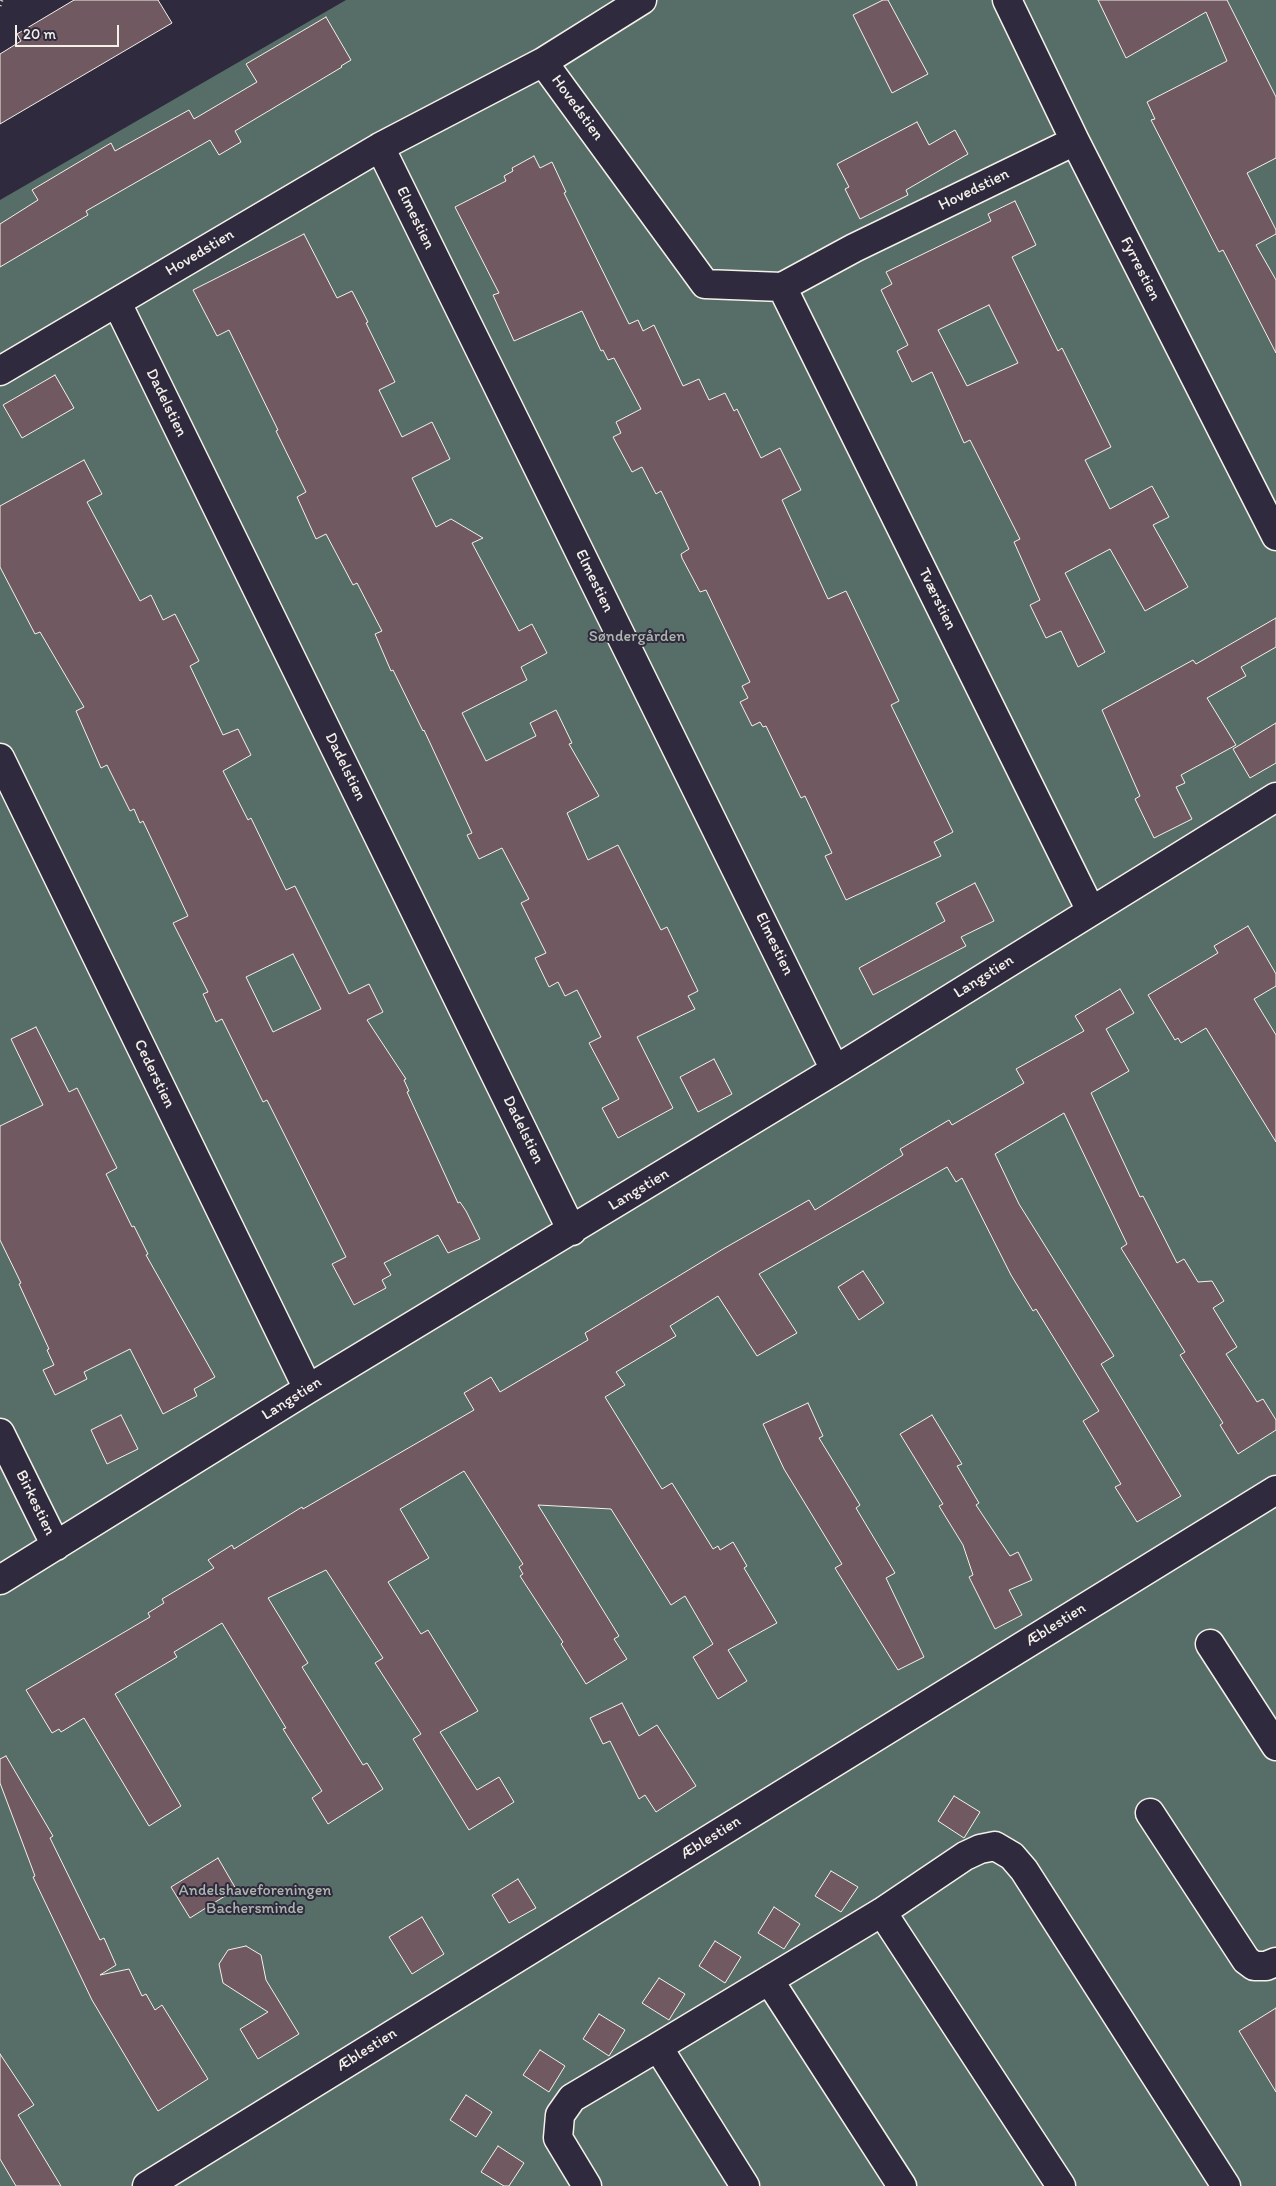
<!DOCTYPE html>
<html>
<head>
<meta charset="utf-8">
<style>
  body { margin:0 }
  #map { position:relative; width:1276px; height:2186px; overflow:hidden; background:#2f2a3d; font-family:Itim,sans-serif }
  canvas { display:block }
  .scale { position:absolute; left:15px; top:25px; width:104px; height:22px; box-sizing:border-box; border:2px solid #f4f1e8; border-top:0; padding-left:6px; font-size:15px; line-height:18px; white-space:nowrap; color:#f4f1e8; -webkit-text-stroke:4px #2f2a3d; paint-order:stroke }
</style>
</head>
<body>
<div id="map">
<canvas width="1276" height="2186"></canvas>
<div class="scale">20 m</div>
</div>
<script>
const context = document.querySelector('canvas').getContext('2d');
context.lineJoin = 'round';
function fillPath(path, color) { context.fillStyle = color; context.fill(path, 'evenodd'); }
const poly = rows => new Path2D(rows.map(r => 'M' + r).join(''));
function stroke(path, color, width, dash) { context.strokeStyle = color; context.lineWidth = width; context.lineCap = dash ? 'butt' : 'round'; context.setLineDash(dash || []); context.stroke(path); }
function label(font, color, halo, rows, align = 'center') {
  context.font = font + ' Itim,sans-serif'; context.lineWidth = 4; context.setLineDash([]); context.textBaseline = 'middle'; context.strokeStyle = halo; context.fillStyle = color; for (const [text, x, y, turn = 0] of rows) {
    context.save(); context.translate(x, y); context.rotate((+turn || 0) * Math.PI / 180); context.textAlign = isNaN(turn) ? turn : align; if (halo) context.strokeText(text, 0, 0); context.fillText(text, 0, 0); context.restore();
  }
}
fillPath(poly([
  [346,0,1276,0,1276,2186,0,2186,0,200]
]), '#576d68');
const building = poly([
  [74,0,158,0,172,23,0,124,0,54,21,41,17,34,74,0],
  [883,0,888,0,928,74,892,93,853,15,883,0],
  [1098,0,1227,0,1276,97,1276,158,1247,173,1276,230,1276,234,1256,245,1276,280,1276,353,1223,250,1219,252,1151,120,1155,119,1147,102,1227,61,1206,12,1126,58,1098,0],
  [326,17,351,60,341,66,342,67,235,131,241,142,219,155,210,140,86,211,88,215,0,267,0,224,38,200,32,190,111,143,115,151,189,110,194,119,257,82,246,64,326,17],
  [917,122,929,145,955,130,968,154,906,190,908,195,860,219,845,189,849,187,837,164,917,122],
  [534,156,540,168,552,162,566,192,564,193,629,324,638,320,643,331,654,325,683,386,699,379,709,400,725,393,734,411,737,409,761,458,780,448,801,490,782,500,828,599,846,591,899,701,891,705,953,832,934,842,941,856,846,900,825,856,832,853,805,796,801,798,766,726,763,727,760,722,752,726,740,702,748,698,742,686,750,682,706,590,700,592,682,558,681,554,689,549,661,491,656,494,642,467,632,472,613,437,621,433,616,422,641,409,614,358,608,360,603,350,601,351,582,311,514,341,493,295,499,293,455,207,506,181,504,176,513,171,512,168,534,156],
  [1015,201,1036,245,1012,257,1058,351,1062,348,1111,447,1085,460,1110,509,1152,486,1169,517,1153,525,1188,587,1145,611,1110,549,1065,573,1105,652,1078,667,1061,631,1046,638,1030,605,1040,600,1014,542,1020,539,970,440,964,443,932,372,912,382,897,351,908,345,881,290,892,284,886,272,991,221,988,214,1015,201],
  [989,305,1018,363,967,386,938,330,989,305],
  [304,234,337,298,352,291,368,322,366,323,395,382,379,390,402,437,432,422,450,459,412,478,436,527,451,519,483,538,472,543,519,631,532,624,547,653,521,667,527,680,462,713,486,761,536,736,530,723,556,710,572,743,569,744,599,796,567,813,588,860,618,845,661,930,667,927,698,991,688,996,695,1009,637,1037,673,1108,618,1138,602,1108,619,1099,589,1043,601,1037,577,990,565,996,558,982,549,987,535,958,546,953,521,903,529,899,502,848,479,859,467,835,472,833,424,730,423,731,393,670,391,671,375,634,382,631,357,583,353,585,326,534,316,539,297,497,306,492,276,431,278,430,229,330,217,336,193,290,304,234],
  [55,375,74,408,22,438,3,405,55,375],
  [84,460,102,494,87,502,140,601,151,595,163,620,175,614,199,661,190,666,223,735,238,729,251,755,223,771,248,820,251,818,286,890,295,886,349,994,369,984,383,1012,367,1020,406,1079,404,1080,409,1091,407,1092,458,1203,460,1202,466,1211,480,1239,448,1253,438,1235,384,1263,391,1275,382,1280,386,1288,354,1305,332,1264,346,1257,267,1100,263,1102,222,1019,216,1022,203,994,208,992,173,923,188,916,143,821,140,823,134,809,130,811,107,765,101,768,76,711,84,707,40,632,35,634,0,567,0,506,84,460],
  [293,954,321,1009,273,1032,246,977,293,954],
  [1276,618,1276,647,1241,667,1246,676,1207,698,1236,745,1181,775,1185,783,1176,787,1192,819,1154,838,1135,799,1140,796,1102,710,1193,660,1196,664,1276,618],
  [1276,723,1276,763,1250,778,1233,749,1276,723],
  [975,883,994,921,961,937,966,946,873,995,859,968,945,921,936,903,975,883],
  [1248,926,1276,974,1276,986,1254,999,1276,1035,1276,1142,1206,1028,1181,1043,1178,1038,1175,1040,1148,995,1218,953,1214,946,1248,926],
  [1120,989,1134,1013,1106,1029,1129,1071,1091,1093,1140,1197,1143,1196,1177,1263,1184,1259,1198,1282,1212,1281,1224,1301,1213,1308,1237,1347,1226,1354,1257,1402,1263,1399,1276,1420,1276,1430,1238,1454,1220,1425,1223,1423,1180,1355,1185,1352,1121,1248,1127,1244,1064,1113,995,1154,1019,1204,1114,1356,1101,1364,1181,1496,1137,1522,1115,1487,1121,1484,1083,1421,1099,1411,1036,1309,1033,1311,1011,1275,962,1178,956,1182,947,1167,759,1274,797,1333,757,1356,718,1296,670,1326,676,1336,616,1372,625,1385,605,1397,662,1489,672,1483,713,1549,718,1546,720,1550,733,1542,747,1566,744,1568,777,1623,728,1650,747,1681,718,1699,693,1657,713,1644,685,1596,671,1605,611,1509,538,1505,619,1636,614,1639,627,1659,586,1684,561,1644,563,1642,520,1576,523,1574,519,1567,523,1564,464,1471,400,1509,429,1558,388,1582,421,1634,428,1630,478,1711,440,1732,477,1790,499,1777,514,1802,469,1830,413,1739,421,1734,375,1663,383,1658,326,1570,268,1598,308,1663,302,1667,363,1765,367,1763,383,1789,328,1824,312,1798,322,1791,283,1729,286,1728,222,1623,174,1652,177,1657,115,1694,181,1806,149,1826,84,1718,61,1732,59,1729,52,1733,26,1690,150,1617,148,1613,164,1603,162,1599,214,1568,208,1560,232,1545,234,1549,302,1507,303,1509,474,1410,464,1393,491,1377,500,1392,588,1340,585,1333,723,1249,809,1200,815,1210,903,1155,900,1149,949,1120,952,1125,1024,1083,1016,1069,1084,1031,1075,1016,1120,989],
  [36,1027,69,1092,77,1088,117,1168,106,1174,132,1227,134,1226,148,1254,146,1255,215,1377,194,1389,197,1396,163,1414,130,1349,84,1372,87,1379,55,1395,43,1370,54,1365,47,1350,49,1349,19,1284,21,1283,0,1240,0,1126,43,1105,11,1039,36,1027],
  [714,1059,732,1094,698,1112,680,1077,714,1059],
  [863,1271,884,1303,859,1320,838,1287,863,1271],
  [808,1403,823,1436,819,1438,860,1505,856,1508,895,1573,886,1578,924,1657,898,1670,835,1568,842,1564,784,1469,763,1424,808,1403],
  [121,1415,138,1449,107,1464,91,1430,121,1415],
  [932,1415,962,1464,957,1466,979,1503,976,1505,1010,1556,1018,1552,1032,1580,1009,1590,1022,1615,995,1629,969,1577,973,1575,963,1545,939,1506,943,1504,900,1434,932,1415],
  [622,1703,639,1736,657,1725,696,1786,656,1812,645,1795,639,1799,610,1741,603,1744,590,1718,622,1703],
  [6,1756,53,1836,50,1838,100,1940,104,1938,116,1965,100,1975,129,1969,142,1996,146,1994,155,2010,162,2005,208,2079,158,2111,92,2000,33,1877,35,1876,0,1783,0,1759,6,1756],
  [954,1796,980,1812,964,1838,938,1821,954,1796],
  [218,1858,236,1889,190,1918,171,1887,218,1858],
  [831,1871,858,1887,841,1912,815,1896,831,1871],
  [518,1879,536,1908,509,1923,492,1895,518,1879],
  [774,1907,800,1924,784,1949,758,1933,774,1907],
  [422,1917,444,1954,412,1974,389,1937,422,1917],
  [715,1941,741,1957,725,1983,699,1966,715,1941],
  [246,1946,261,1955,266,1980,299,2034,258,2059,240,2029,268,2012,223,1983,219,1964,228,1950,246,1946],
  [659,1978,685,1994,669,2020,642,2003,659,1978],
  [1276,2008,1276,2092,1239,2031,1276,2008],
  [599,2014,625,2030,609,2056,583,2039,599,2014],
  [540,2050,565,2066,549,2092,523,2075,540,2050],
  [0,2054,34,2105,18,2115,61,2186,16,2186,0,2159,0,2054],
  [466,2095,492,2112,476,2137,450,2120,466,2095],
  [498,2146,524,2163,509,2186,504,2186,481,2172,498,2146]
]);
fillPath(building, '#705961');
stroke(building, '#f4f1e8', 1);
const minor = poly([
  [1007,0,1075,141,1276,536],
  [543,62,642,0],
  [380,147,835,1070],
  [782,287,1091,911],
  [117,303,572,1231],
  [0,371,380,147,543,62,705,284,782,287,854,248,1075,141],
  [0,758,308,1389],
  [0,1433,56,1546],
  [0,1580,308,1389,835,1070,1276,797],
  [1210,1644,1276,1746],
  [1150,1813,1246,1960,1254,1966,1266,1966,1276,1962],
  [882,1912,1061,2186],
  [769,1980,902,2186],
  [147,2186,1276,1490],
  [587,2186,558,2138,560,2115,572,2098,658,2047],
  [745,2186,658,2047,882,1912,965,1856,980,1849,995,1846,1012,1856,1024,1870,1226,2186]
]);
stroke(minor, '#f4f1e8', 31);
stroke(poly([
  [0,6,2,0]
]), '#f4f1e8', 3, [1, 4]);
stroke(minor, '#2f2a3d', 28);
label('16px', '#f4f1e8', '#2f2a3d', [
  ["Hovedstien",577,108,54],
  ["Hovedstien",974,190,-26],
  ["Elmestien",415,218,64],
  ["Hovedstien",200,253,-31],
  ["Fyrrestien",1140,269,63],
  ["Dadelstien",166,403,64],
  ["Elmestien",594,581,64],
  ["Tværstien",937,599,64],
  ["Dadelstien",345,767,64],
  ["Elmestien",774,944,64],
  ["Langstien",984,977,-32],
  ["Cederstien",154,1074,64],
  ["Dadelstien",523,1130,64],
  ["Langstien",639,1190,-31],
  ["Langstien",292,1399,-32],
  ["Birkestien",35,1503,64],
  ["Æblestien",1056,1625,-32],
  ["Æblestien",711,1838,-32],
  ["Æblestien",367,2050,-32]
]);
label('16px', '#adb6ae', '#2f2a3d', [
  ["Søndergården",637,637],
  ["Andelshaveforeningen",255,1891],
  ["Bachersminde",255,1909]
]);
</script>
</body>
</html>
